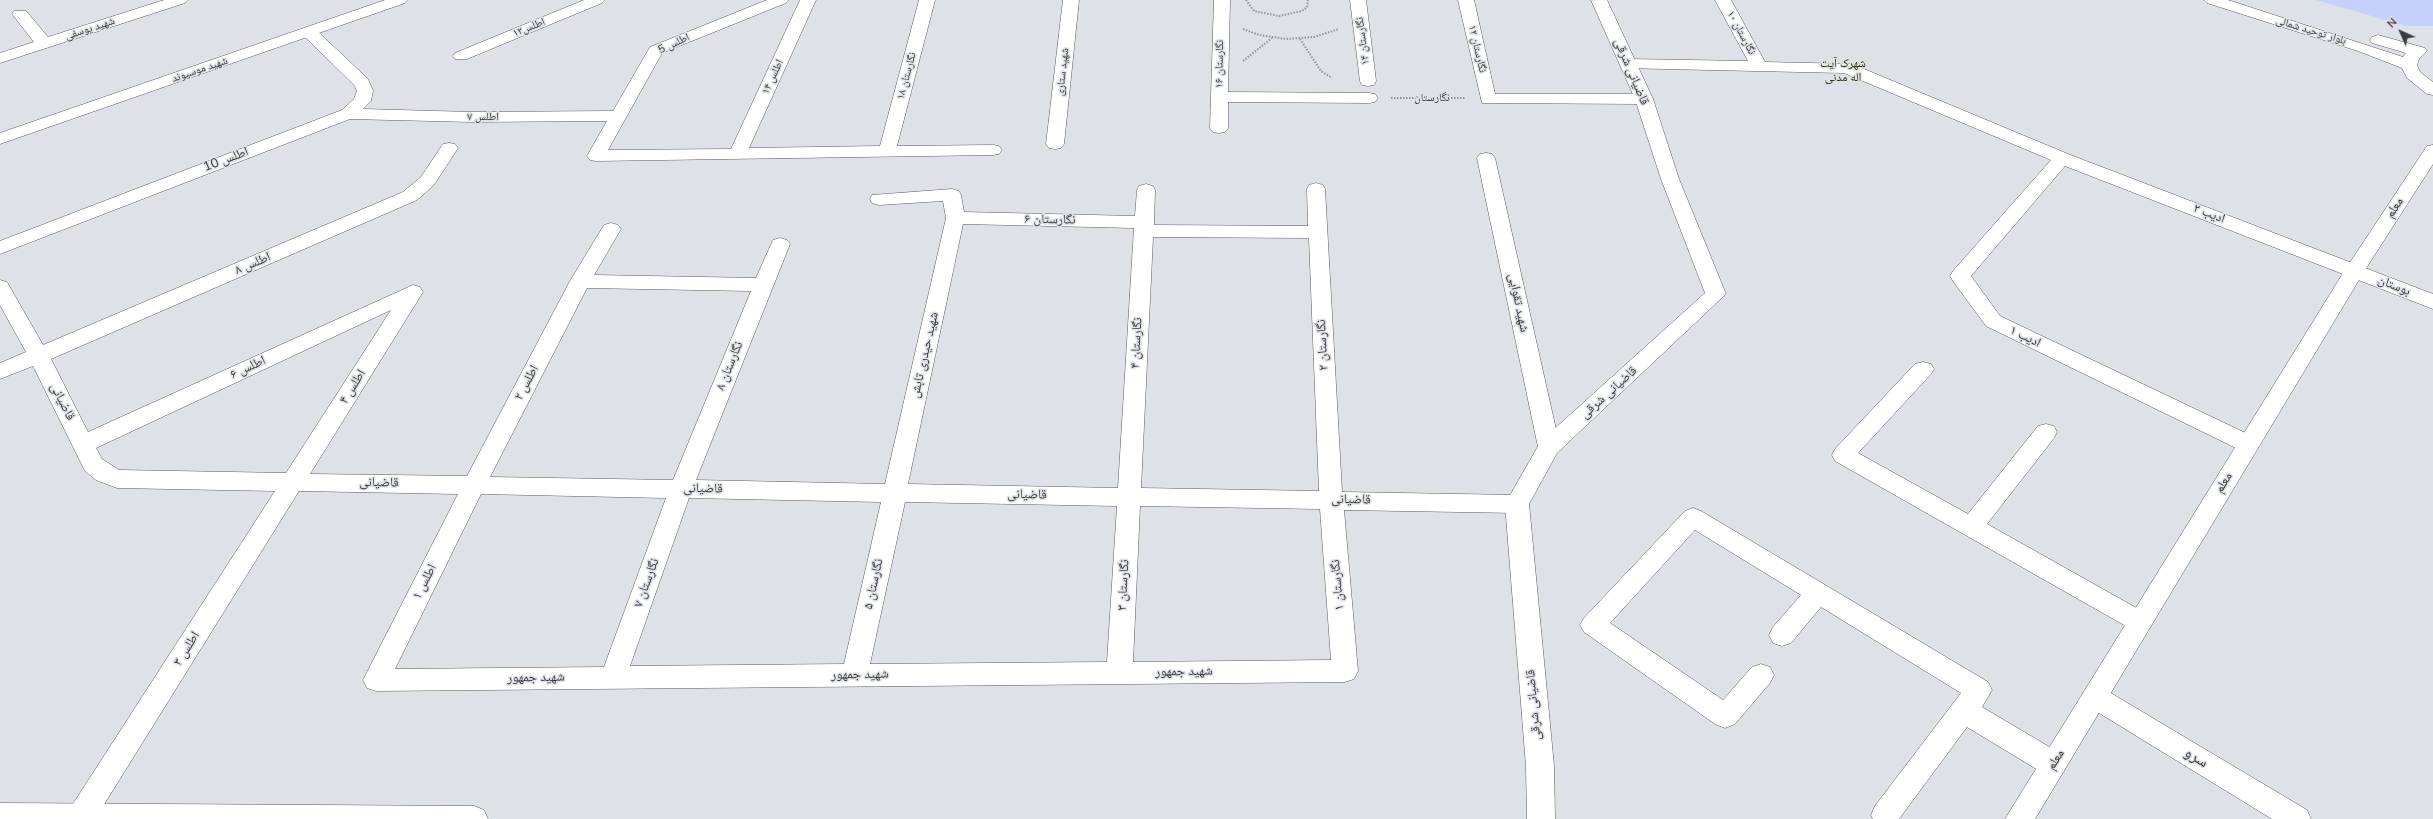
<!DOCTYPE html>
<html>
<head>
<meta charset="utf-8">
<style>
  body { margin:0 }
  #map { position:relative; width:2433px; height:819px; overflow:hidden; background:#dfe1e8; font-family:"Nunito Sans",sans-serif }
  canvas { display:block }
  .north { position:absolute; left:2381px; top:12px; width:40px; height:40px; -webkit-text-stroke:3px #dfe1e8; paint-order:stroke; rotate:315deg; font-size:11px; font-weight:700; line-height:16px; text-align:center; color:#3a3b3e }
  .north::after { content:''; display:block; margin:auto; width:14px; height:18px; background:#3a3b3e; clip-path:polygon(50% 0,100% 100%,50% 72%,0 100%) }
</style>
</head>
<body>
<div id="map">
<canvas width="2433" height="819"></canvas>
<div class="north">N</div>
</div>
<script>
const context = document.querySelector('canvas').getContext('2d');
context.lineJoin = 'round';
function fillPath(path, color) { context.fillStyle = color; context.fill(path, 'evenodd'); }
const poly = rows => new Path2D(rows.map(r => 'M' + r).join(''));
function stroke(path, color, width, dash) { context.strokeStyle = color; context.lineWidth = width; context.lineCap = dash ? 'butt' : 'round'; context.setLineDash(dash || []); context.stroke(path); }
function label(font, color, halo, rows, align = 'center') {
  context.font = font + ' "Nunito Sans","Noto Naskh Arabic",sans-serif'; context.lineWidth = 3; context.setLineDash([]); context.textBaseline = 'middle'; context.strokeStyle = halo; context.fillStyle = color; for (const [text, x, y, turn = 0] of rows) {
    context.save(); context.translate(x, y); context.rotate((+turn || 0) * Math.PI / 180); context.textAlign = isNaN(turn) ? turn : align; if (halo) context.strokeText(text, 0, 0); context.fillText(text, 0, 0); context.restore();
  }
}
fillPath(poly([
  [2316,0,2433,0,2433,26,2406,26]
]), '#c6d1fb');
const street = poly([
  [164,0,188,0,185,3,0,63,0,53,34,42,12,14,14,11,26,11,48,37,164,0],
  [584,0,605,0,602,3,467,59,455,59,453,56,455,53,584,0],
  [767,0,789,0,786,3,662,53,608,150,731,149,800,0,816,0,749,148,880,146,919,0,935,0,897,146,993,145,999,146,1002,150,999,154,993,155,596,161,590,160,587,156,607,121,472,122,350,119,0,254,0,241,342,110,354,99,357,91,354,85,303,35,301,32,303,29,315,29,368,79,373,91,371,101,363,109,472,112,613,111,650,47,767,0],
  [1063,0,1079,0,1064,144,1061,148,1055,149,1049,148,1046,144,1063,0],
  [1214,0,1230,0,1228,92,1369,93,1375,94,1378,98,1375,102,1369,103,1228,102,1228,128,1225,132,1219,133,1213,132,1210,128,1214,0],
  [1350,0,1366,0,1376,81,1374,85,1368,86,1362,85,1360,81,1350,0],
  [1458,0,1474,0,1495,94,1644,94,1650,95,1653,99,1650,103,1644,104,1482,103,1458,0],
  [1715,0,1731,0,1765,62,1852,64,2068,154,2433,294,2433,309,2065,166,1971,276,2000,316,2256,438,2259,444,2256,450,2248,452,2240,450,1986,326,1953,281,1950,276,1953,271,2051,160,1844,73,1622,68,1620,64,1622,60,1628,59,1748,61,1715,0],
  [449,143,455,144,458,148,434,185,417,200,51,359,88,432,413,285,420,287,423,292,310,474,467,476,570,281,604,225,611,223,618,225,621,229,594,275,756,278,773,240,780,238,787,240,790,244,696,480,885,484,946,218,943,201,879,205,872,203,870,199,872,195,952,189,959,191,961,195,964,212,1135,216,1137,190,1139,186,1146,184,1153,186,1155,190,1154,225,1308,226,1307,189,1309,185,1316,183,1323,185,1325,189,1342,492,1517,495,1525,498,1529,504,1525,510,1517,513,1344,510,1358,671,1354,679,1345,682,376,691,367,688,363,680,458,494,299,491,95,819,68,819,67,816,71,807,275,491,117,488,96,480,85,471,82,465,33,366,0,379,0,363,26,352,0,305,0,280,7,282,43,345,403,192,421,177,443,144,449,143],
  [963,224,1134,228,1118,488,908,484,963,224],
  [1153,237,1309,238,1319,491,1141,488,1153,237],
  [587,288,751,291,673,480,490,477,587,288],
  [391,310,286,473,119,470,102,459,96,448,391,310],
  [481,494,666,498,604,667,395,669,481,494],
  [689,498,881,502,844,664,630,666,689,498],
  [905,502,1117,506,1107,662,870,664,905,502],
  [1140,506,1320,509,1331,660,1133,662,1140,506],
  [1486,153,1492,154,1495,158,1560,447,1557,453,1549,455,1541,453,1538,447,1477,158,1480,154,1486,153],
  [1923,362,1931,364,1934,369,1931,374,1858,453,1968,514,2038,426,2046,424,2054,426,2057,432,2054,438,1987,524,2149,615,2153,622,2149,629,2140,633,2131,629,1835,461,1832,455,1835,449,1915,364,1923,362],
  [1693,508,1701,511,1988,682,1992,690,1982,707,2063,755,2067,764,2063,773,2053,776,2043,773,1967,727,1899,819,1873,819,1871,815,1875,806,1961,693,1821,607,1791,643,1782,646,1773,643,1769,635,1773,627,1801,595,1695,530,1610,623,1723,700,1752,667,1761,664,1770,667,1774,675,1770,683,1735,724,1725,728,1715,724,1584,632,1580,625,1584,618,1685,511,1693,508],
  [2095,685,2104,689,2307,810,2311,819,2272,819,2086,705,2082,697,2086,689,2095,685]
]);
const secondary = poly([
  [385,0,408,0,405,3,0,144,0,133,385,0],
  [1591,0,1607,0,1653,99,1679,179,1726,294,1557,453,1529,504,1554,766,1555,819,1527,819,1526,766,1505,504,1541,441,1705,293,1661,179,1635,99,1591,0],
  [2204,0,2228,0,2403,57,2406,53,2372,43,2370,40,2372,37,2378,35,2425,48,2427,51,2419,59,2417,65,2420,72,2433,82,2433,95,2427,94,2407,78,2402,68,2358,51,2207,3,2204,0],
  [2433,145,2433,164,2365,270,2035,819,2005,819,2345,270,2427,146,2433,145],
  [0,803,474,806,484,810,488,819,0,819,0,803]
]);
stroke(street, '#585a60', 1);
stroke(secondary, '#585a60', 1);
stroke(poly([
  [1246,0,1254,11,1279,16,1302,11,1307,7,1308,0],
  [1243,29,1259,35,1286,39,1314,37,1339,29],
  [1300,39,1321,71,1332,78],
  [1243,61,1272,38],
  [1391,98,1466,98]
]), '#94959b', 2, [1.5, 1.5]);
fillPath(street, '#fff');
fillPath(secondary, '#fff');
label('11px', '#3a3b3e', '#dfe1e8', [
  ["اطلس۱۲",529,28,-22],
  ["شهید یوسفی",90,29,-18],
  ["بلوار توحید شمالی",2311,31,17],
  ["نگارستان ۱۰",1741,33,62],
  ["نگارستان ۱۴",1363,41,-97],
  ["اطلس 5",674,44,-25],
  ["نگارستان ۱۲",1477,49,77],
  ["نگارستان ۱۶",1220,64,-89],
  ["شهید موسیوند",200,70,-19],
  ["شهید ستاری",1063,72,-84],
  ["نگارستان ۱۸",907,76,-75],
  ["اطلس ۱۴",773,77,-65],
  ["نگارستان",1432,98],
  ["اطلس ۷",483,117]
]);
label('12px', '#2a3900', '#dfe1e8', [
  ["شهرک آیت",1843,64],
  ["اله مدنی",1843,78]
]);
label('13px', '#3a3b3e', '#dfe1e8', [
  ["قاضیانی شرقی",1631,72,67],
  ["اطلس 10",226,160,-21],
  ["معلم",2395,208,-57],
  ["ادیب ۲",2209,214,21],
  ["نگارستان ۶",1050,220,1],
  ["اطلس ۸",253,264,-23],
  ["بوستان",2394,286,22],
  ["شهید تقوایی",1518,303,78],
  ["ادیب ۱",2025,337,26],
  ["نگارستان ۴",1137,343,-87],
  ["نگارستان ۲",1323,345,-93],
  ["شهید حیدری تابش",925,355,-77],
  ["نگارستان ۸",730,366,-68],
  ["اطلس ۶",248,368,-25],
  ["اطلس ۲",527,383,-62],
  ["اطلس ۴",353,387,-58],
  ["قاضیانی شرقی",1609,393,-42],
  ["قاضیانی",62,402,63],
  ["قاضیانی",379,483,1],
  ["معلم",2224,483,-59],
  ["قاضیانی",703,489,1],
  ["قاضیانی",1027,495,1],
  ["قاضیانی",1351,500,1],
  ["اطلس ۱",425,582,-63],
  ["نگارستان ۷",647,583,-70],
  ["نگارستان ۵",874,584,-78],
  ["نگارستان ۳",1124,585,-87],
  ["نگارستان ۱",1338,585,-95],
  ["اطلس ۳",187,649,-58],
  ["شهید جمهور",1184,672,-1],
  ["شهید جمهور",860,675,-1],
  ["شهید جمهور",536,678,-1],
  ["قاضیانی شرقی",1534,705,-95],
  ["معلم",2056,760,-58]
]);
label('16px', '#3a3b3e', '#dfe1e8', [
  ["سرو",2196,758,31]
]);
</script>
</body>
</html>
